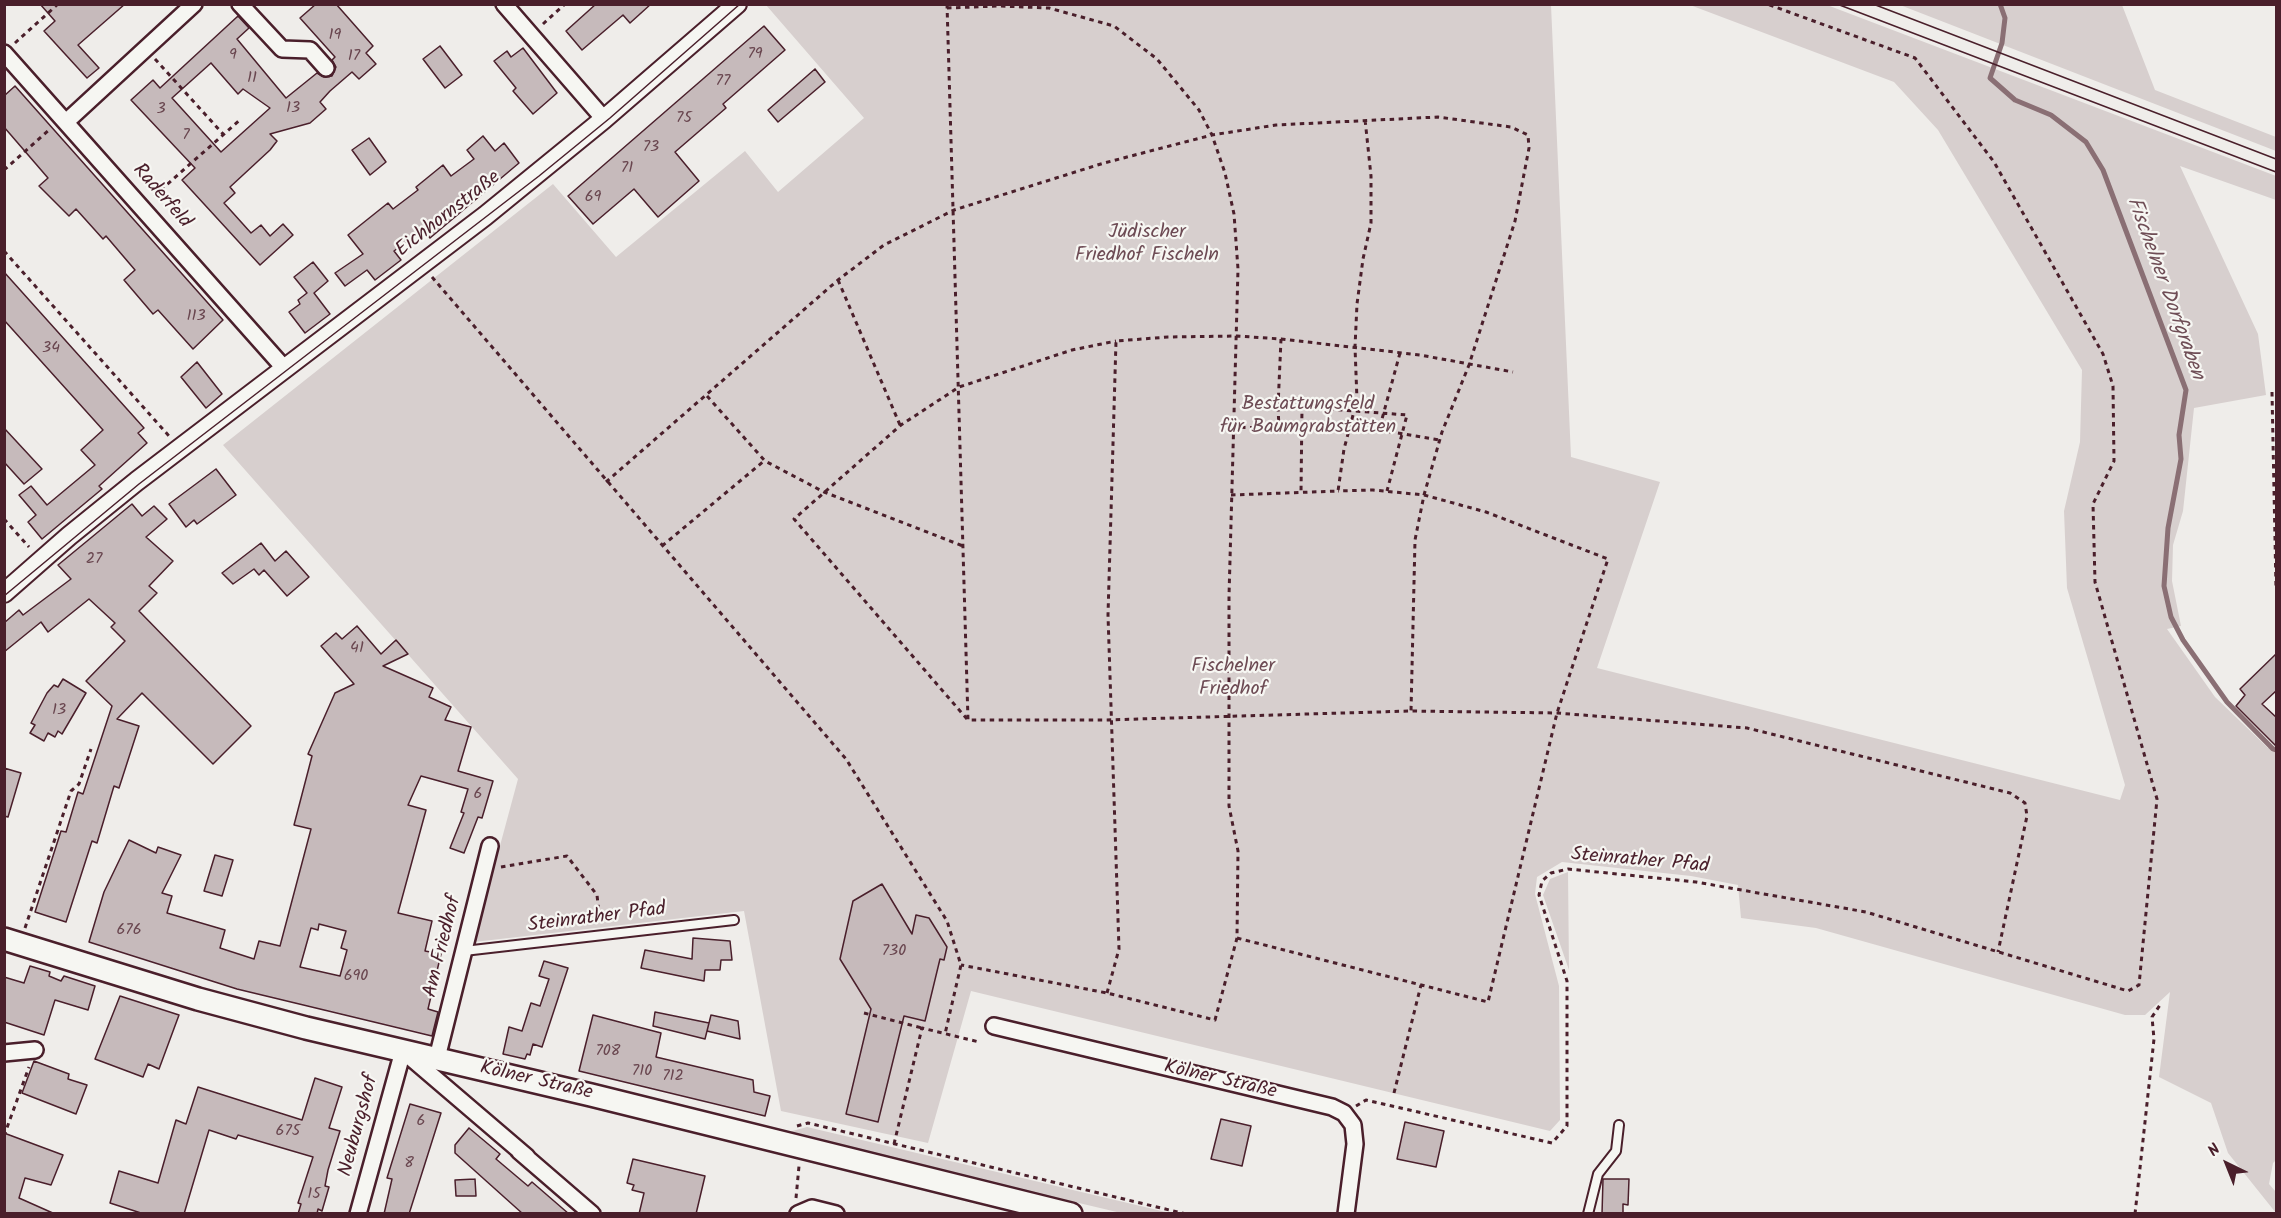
<!DOCTYPE html>
<html>
<head>
<meta charset="utf-8">
<style>
  body { margin:0 }
  #map { position:relative; width:2281px; height:1218px; overflow:hidden; background:#efedea; font-family:Kalam,sans-serif }
  canvas { display:block }
  .frame { position:absolute; inset:0; border:6px solid #4a1f2b; pointer-events:none }
  .north { position:absolute; left:2197px; top:1134px; width:60px; height:60px; -webkit-text-stroke:4px #f6f6f2; paint-order:stroke; rotate:317deg; font-size:16px; font-weight:700; line-height:24px; text-align:center; color:#4a1f2b }
  .north::after { content:''; display:block; margin:auto; width:21px; height:27px; background:#4a1f2b; clip-path:polygon(50% 0,100% 100%,50% 72%,0 100%) }
</style>
</head>
<body>
<div id="map">
<canvas width="2281" height="1218"></canvas>
<div class="frame"></div>
<div class="north">N</div>
</div>
<script>
const context = document.querySelector('canvas').getContext('2d');
context.lineJoin = 'round';
function fillPath(path, color) { context.fillStyle = color; context.fill(path, 'evenodd'); }
const poly = rows => new Path2D(rows.map(r => 'M' + r).join(''));
function stroke(path, color, width, dash) { context.strokeStyle = color; context.lineWidth = width; context.lineCap = dash ? 'butt' : 'round'; context.setLineDash(dash || []); context.stroke(path); }
function label(font, color, halo, rows, align = 'center') {
  context.font = font + ' Kalam,sans-serif'; context.lineWidth = 4.5; context.setLineDash([]); context.textBaseline = 'middle'; context.strokeStyle = halo; context.fillStyle = color; for (const [text, x, y, turn = 0] of rows) {
    context.save(); context.translate(x, y); context.rotate((+turn || 0) * Math.PI / 180); context.textAlign = isNaN(turn) ? turn : align; if (halo) context.strokeText(text, 0, 0); context.fillText(text, 0, 0); context.restore();
  }
}
fillPath(poly([
  [766,5,1551,5,1571,457,1660,482,1597,668,2120,800,2125,785,2067,588,2064,511,2080,442,2082,370,1938,130,1894,82,1690,5,1827,5,2276,176,2276,200,2180,166,2258,334,2266,395,2194,408,2183,511,2173,545,2172,581,2181,626,2167,629,2215,697,2268,748,2276,746,2276,1160,2273,1163,2269,1184,2276,1192,2276,1213,2228,1153,2211,1103,2159,1077,2170,992,2145,1015,2125,1015,1816,928,1741,918,1738,885,1691,876,1562,862,1537,877,1535,894,1559,986,1560,1120,1550,1131,971,991,928,1143,781,1111,744,911,474,942,518,779,223,445,553,184,616,257,745,151,778,192,864,118],
  [1900,5,2122,5,2155,90,2276,137,2276,151],
  [1568,872,1569,970,1543,895,1550,879],
  [807,1127,1170,1213,1121,1213,785,1133]
]), '#d7cfce');
stroke(poly([
  [2000,4,2005,18,2002,43,1990,78,2015,100,2051,115,2086,142,2103,170,2186,390,2179,435,2181,459,2168,528,2164,586,2171,617,2183,640,2227,702,2273,749,2276,750]
]), '#8a6f74', 5);
const building = poly([
  [40,4,125,4,78,45,99,68,87,78,44,31,55,21,40,4],
  [316,4,336,4,373,46,366,53,376,64,359,79,352,72,330,91,320,102,326,109,310,123,270,134,277,141,270,150,230,187,235,193,224,203,251,233,261,225,270,236,283,224,293,235,260,265,182,180,195,168,131,100,153,80,160,88,238,16,249,28,237,39,286,98,317,73,324,77,332,76,336,67,332,60,335,57,300,18,316,4],
  [211,63,238,94,243,89,270,108,221,152,172,98,211,63],
  [596,4,651,4,630,23,623,15,582,50,566,31,596,4],
  [764,26,785,50,723,104,726,108,675,152,699,181,658,217,634,189,593,224,568,196,764,26],
  [440,46,462,75,445,88,423,59,440,46],
  [523,48,557,93,533,114,513,91,516,88,494,61,507,51,511,57,523,48],
  [815,69,825,82,778,122,768,110,815,69],
  [15,86,223,320,193,349,158,310,153,314,124,280,135,270,106,236,103,239,76,209,69,216,39,186,48,178,4,127,4,96,15,86],
  [483,136,495,151,504,143,519,163,430,238,423,229,394,251,401,260,375,280,367,270,345,286,335,273,363,254,348,235,388,203,393,209,418,190,416,187,443,165,451,176,474,159,467,150,483,136],
  [369,138,386,162,370,175,352,150,369,138],
  [313,262,328,281,314,293,330,314,305,333,289,312,300,304,298,300,307,293,294,277,313,262],
  [4,272,144,428,138,433,147,443,99,486,102,489,42,539,28,522,36,515,19,495,31,486,47,505,95,465,81,450,103,430,4,320,4,272],
  [197,362,222,394,206,408,181,377,197,362],
  [4,428,42,469,24,484,4,462,4,428],
  [216,469,236,495,197,524,194,520,186,527,169,504,216,469],
  [132,504,142,516,154,506,167,519,146,537,173,561,149,586,157,593,139,611,251,726,213,764,142,693,117,719,139,726,119,788,114,786,97,843,92,841,66,922,35,912,61,831,66,832,78,792,83,794,112,706,86,681,125,641,111,627,115,623,89,599,48,632,41,622,4,652,4,623,19,610,23,615,71,579,58,565,132,504],
  [261,543,275,561,286,551,309,577,287,596,264,570,259,575,254,569,233,584,222,573,261,543],
  [357,626,381,654,396,640,408,654,383,666,433,688,429,697,451,707,445,720,471,727,458,771,493,781,482,818,478,817,464,853,450,848,464,813,461,812,468,789,421,776,408,805,426,810,398,913,432,921,425,951,441,954,428,1009,438,1012,432,1036,237,989,89,942,104,892,129,840,156,853,158,847,181,855,162,893,172,896,167,913,225,930,220,948,254,959,259,941,280,946,311,829,294,825,312,756,308,754,335,693,354,684,321,646,336,633,342,639,357,626],
  [319,924,346,931,341,948,347,950,340,976,300,967,311,928,318,930,319,924],
  [2277,653,2277,690,2262,704,2277,718,2277,747,2236,706,2245,695,2240,689,2277,653],
  [63,679,86,693,62,734,58,731,55,737,48,733,44,741,30,733,35,725,31,723,47,693,54,685,58,687,63,679],
  [4,768,21,773,8,817,4,816,4,768],
  [215,855,233,860,222,896,204,891,215,855],
  [882,884,912,934,916,915,929,918,947,947,944,960,940,959,925,1021,904,1016,878,1122,846,1114,871,1009,840,959,853,901,882,884],
  [693,938,730,941,732,960,721,960,720,970,705,970,704,981,641,968,645,950,692,959,693,938],
  [544,961,568,968,542,1047,533,1044,530,1055,527,1054,525,1059,503,1054,509,1027,522,1031,531,1003,540,1006,549,979,539,976,544,961],
  [30,966,50,972,49,976,61,981,64,976,95,986,88,1010,55,1000,44,1035,4,1022,4,977,24,983,30,966],
  [120,996,179,1015,159,1069,148,1064,143,1077,95,1059,120,996],
  [655,1012,709,1023,705,1039,653,1026,655,1012],
  [593,1015,661,1033,656,1057,753,1080,754,1092,770,1096,765,1116,579,1071,593,1015],
  [711,1015,738,1021,740,1039,707,1031,711,1015],
  [34,1061,69,1074,68,1079,87,1085,76,1114,22,1093,34,1061],
  [315,1078,342,1087,329,1128,340,1131,328,1170,325,1186,329,1187,322,1211,318,1209,317,1214,298,1214,301,1204,298,1203,313,1157,238,1135,236,1139,209,1130,184,1214,144,1214,110,1203,119,1171,158,1183,176,1120,186,1124,198,1087,302,1120,315,1078],
  [410,1104,441,1113,409,1214,384,1214,392,1179,387,1178,410,1104],
  [1221,1119,1251,1126,1242,1166,1211,1159,1221,1119],
  [1405,1122,1444,1131,1436,1167,1397,1159,1405,1122],
  [469,1128,500,1154,496,1159,528,1186,532,1182,569,1214,523,1214,455,1153,455,1145,469,1128],
  [4,1133,63,1155,51,1185,25,1178,19,1198,55,1214,4,1214,4,1133],
  [633,1159,705,1176,696,1214,639,1214,644,1193,632,1190,634,1185,627,1183,633,1159],
  [475,1179,476,1196,456,1196,455,1180,475,1179],
  [1603,1179,1629,1179,1628,1205,1623,1204,1623,1214,1602,1214,1603,1179]
]);
fillPath(building, '#c6babb');
stroke(building, '#4a1f2b', 1.5);
const service = poly([
  [464,951,734,920],
  [1588,1214,1598,1174,1616,1151,1619,1125]
]);
const minor = poly([
  [240,4,282,49,310,50,326,68],
  [504,4,604,119],
  [4,53,285,369],
  [66,122,194,4],
  [994,1026,1332,1107,1344,1113,1353,1125,1355,1144,1346,1214],
  [4,1053,35,1050],
  [437,1058,490,846],
  [519,1151,592,1214],
  [358,1214,403,1051,527,1157],
  [798,1214,812,1208,836,1214]
]);
const tertiary = poly([
  [4,593,69,536,137,481,485,216,604,119,737,4]
]);
const secondary = poly([
  [4,939,198,999,306,1028,591,1095,1071,1214]
]);
stroke(service, '#4a1f2b', 12);
stroke(minor, '#4a1f2b', 20);
stroke(tertiary, '#4a1f2b', 22);
stroke(secondary, '#4a1f2b', 26);
stroke(poly([
  [947,4,968,720,1104,720,1411,711,1557,713,1747,728,2010,793,2025,803,2027,816,1998,952],
  [947,8,999,6,1049,8,1114,26,1157,59,1199,110,1212,135,1225,173,1234,214,1238,269,1229,596,1229,806,1238,851,1237,938,1215,1020,1107,993,961,965],
  [543,24,565,4],
  [15,43,58,4],
  [155,59,223,134],
  [4,170,50,129],
  [154,196,241,119],
  [4,251,169,436],
  [432,277,846,759,947,921,961,965,945,1034],
  [838,280,900,425],
  [1281,339,1420,355,1513,372],
  [1400,353,1379,430,1440,440],
  [2272,392,2276,588],
  [707,396,765,461,824,492,963,546],
  [1278,407,1279,428],
  [1302,407,1407,415,1387,491],
  [1232,427,1302,429],
  [606,482,838,280,884,245,954,210,1104,163,1212,135,1276,125,1438,117,1511,127,1528,135,1529,148,1515,221,1469,365,1442,432,1424,495,1415,540,1411,711],
  [1231,495,1338,491,1344,449,1357,400,1355,347,1357,304,1363,259,1371,223,1371,176,1365,119],
  [4,519,29,547],
  [662,546,764,461],
  [967,719,794,519,901,425,959,387,1072,350,1116,341],
  [501,867,567,856,597,895,600,922],
  [25,928,71,791,79,784,91,749],
  [1237,938,1488,1002,1557,713,1608,559,1486,512,1424,495,1373,490,1338,491],
  [1107,993,1119,949,1108,615,1116,341,1168,337,1237,336,1281,339,1278,407,1302,407,1301,493],
  [864,1013,922,1028],
  [1394,1093,1421,985],
  [1356,1106,1366,1100,1552,1143,1567,1126,1567,981,1539,895,1542,881,1551,873,1568,869,1696,882,1866,912,2128,991,2139,985,2157,799,2095,582,2093,504,2114,461,2113,386,2103,354,1994,162,1915,58,1767,4],
  [797,1126,808,1123,1186,1214],
  [4,1136,29,1067],
  [894,1144,922,1028,979,1042],
  [796,1198,799,1166],
  [2135,1214,2154,1039,2152,1017,2160,1005]
]), '#4a1f2b', 3, [4.5, 4.5]);
stroke(service, '#f6f6f2', 8);
stroke(minor, '#f6f6f2', 15);
stroke(tertiary, '#f6f6f2', 18);
stroke(secondary, '#f6f6f2', 21);
stroke(poly([
  [1837,4,2276,172],
  [1873,4,2276,159],
  [4,596,139,484,539,176,610,118,740,4]
]), '#4a1f2b', 1.5);
label('16px', '#69464f', null, [
  ["19",335,36],
  ["79",755,55],
  ["9",233,56],
  ["17",354,57],
  ["11",252,79],
  ["77",723,82],
  ["13",293,109],
  ["3",161,110],
  ["75",684,119],
  ["7",186,136],
  ["73",651,148],
  ["71",627,169],
  ["69",593,198],
  ["113",196,317],
  ["34",51,349],
  ["27",94,560],
  ["41",357,649],
  ["13",59,711],
  ["6",478,795],
  ["676",129,931],
  ["730",894,952],
  ["690",356,977],
  ["708",608,1052],
  ["710",642,1072],
  ["712",673,1077],
  ["6",421,1122],
  ["675",288,1132],
  ["8",409,1164],
  ["15",314,1195]
]);
label('20px', '#4a1f2b', '#f6f6f2', [
  ["Raderfeld",161,197,49],
  ["Eichhornstraße",449,215,-38],
  ["Steinrather Pfad",1640,862,5],
  ["Steinrather Pfad",597,919,-7],
  ["Am Friedhof",444,947,-76],
  ["Kölner Straße",1220,1081,13],
  ["Kölner Straße",536,1082,13],
  ["Neuburgshof",360,1126,-75]
]);
label('20px', '#6d4b54', '#f6f6f2', [
  ["Jüdischer",1147,234],
  ["Friedhof Fischeln",1147,257],
  ["Bestattungsfeld",1308,406],
  ["für Baumgrabstätten",1308,429],
  ["Fischelner",1233,668],
  ["Friedhof",1233,691]
]);
label('italic 21px', '#6f4e56', '#f6f6f2', [
  ["Fischelner Dorfgraben",2164,289,70]
]);
</script>
</body>
</html>
